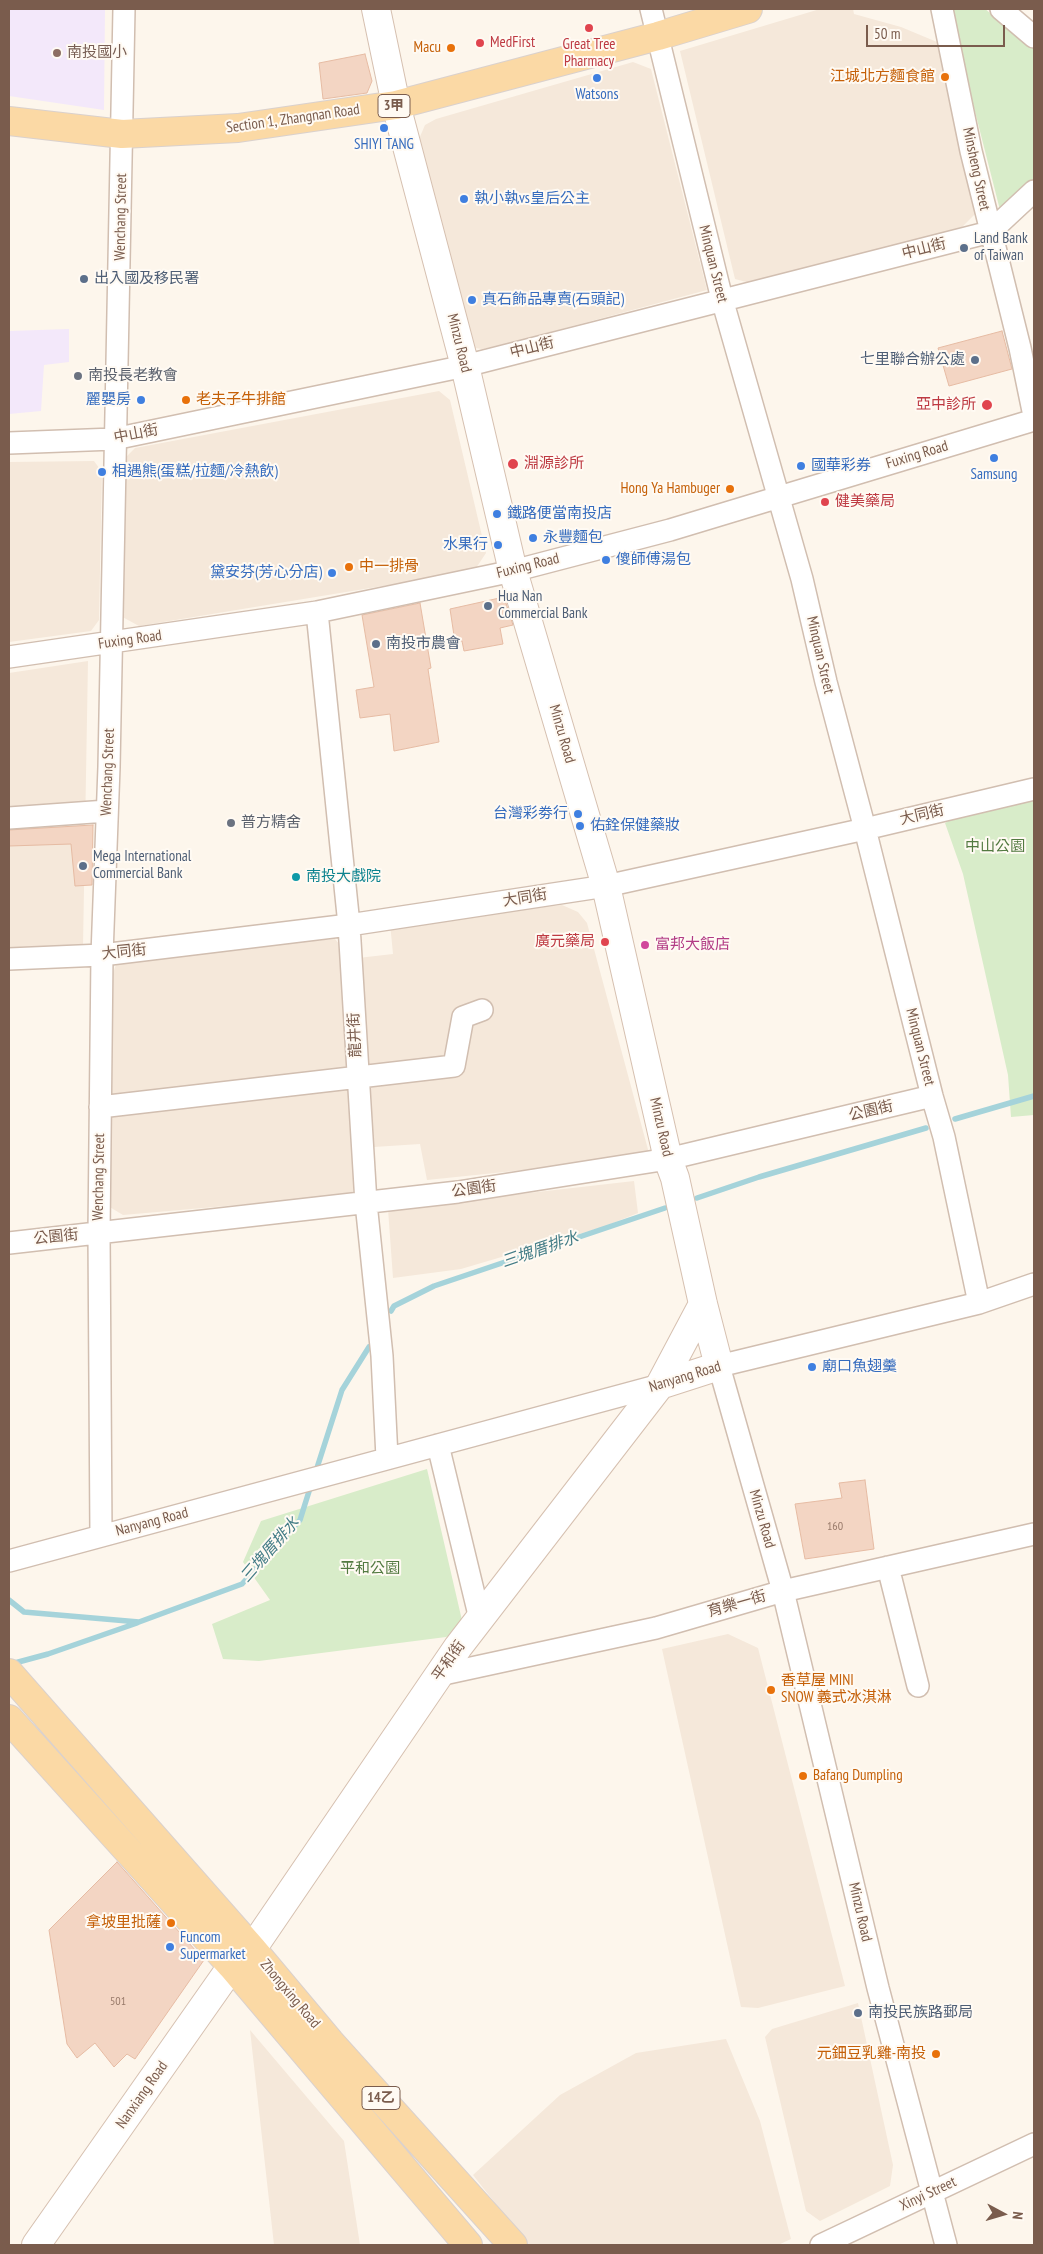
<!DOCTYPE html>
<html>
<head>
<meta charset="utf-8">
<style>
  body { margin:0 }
  #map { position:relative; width:1043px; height:2254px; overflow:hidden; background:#fdf6ec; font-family:"PT Sans Narrow",sans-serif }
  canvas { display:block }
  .frame { position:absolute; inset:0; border:10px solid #7a5c4d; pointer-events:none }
  .north { position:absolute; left:978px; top:2189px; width:50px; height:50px; -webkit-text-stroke:4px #fffaf3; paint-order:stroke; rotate:96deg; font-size:14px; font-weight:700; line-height:20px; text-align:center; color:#7a5c4d }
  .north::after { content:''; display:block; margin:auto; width:18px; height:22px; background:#7a5c4d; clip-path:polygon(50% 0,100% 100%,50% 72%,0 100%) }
  .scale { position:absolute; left:866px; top:25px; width:139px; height:22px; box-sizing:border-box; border:2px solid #7a5c4d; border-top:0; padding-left:6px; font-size:15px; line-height:18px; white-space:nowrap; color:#7a5c4d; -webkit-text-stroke:4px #fffaf3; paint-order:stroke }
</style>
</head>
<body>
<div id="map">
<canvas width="1043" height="2254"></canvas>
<div class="frame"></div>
<div class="north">N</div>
<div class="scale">50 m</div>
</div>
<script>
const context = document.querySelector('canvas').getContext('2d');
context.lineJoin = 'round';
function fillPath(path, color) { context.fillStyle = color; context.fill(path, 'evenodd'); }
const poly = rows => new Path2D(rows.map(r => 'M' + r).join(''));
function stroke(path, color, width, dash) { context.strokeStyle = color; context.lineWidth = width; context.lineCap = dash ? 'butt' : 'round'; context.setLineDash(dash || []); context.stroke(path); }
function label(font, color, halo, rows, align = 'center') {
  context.font = font + ' "PT Sans Narrow","Noto Sans TC",sans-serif'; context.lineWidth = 4; context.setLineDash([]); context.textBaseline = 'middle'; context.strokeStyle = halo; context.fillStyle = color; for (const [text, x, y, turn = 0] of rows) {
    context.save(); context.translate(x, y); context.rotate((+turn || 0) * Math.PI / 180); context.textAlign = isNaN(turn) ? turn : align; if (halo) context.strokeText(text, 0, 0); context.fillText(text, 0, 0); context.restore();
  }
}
fillPath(poly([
  [820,9,853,9,854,14,901,27,937,42,977,212,962,227,754,284,735,279,680,51],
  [633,62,651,69,707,290,502,345,482,349,475,348,422,167,419,139,425,125,436,119],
  [439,391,450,400,486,553,474,571,139,626,117,614,120,463,135,448],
  [94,461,102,472,99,620,91,631,9,642,9,462],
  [88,661,83,946,9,950,9,673],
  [562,905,578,912,587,923,650,1157,427,1180,420,1144,374,1147,358,958,393,954,390,923],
  [335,939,346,952,359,1178,351,1195,123,1215,108,1206,111,980,118,958],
  [634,1181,638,1213,603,1227,461,1269,393,1278,388,1209],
  [728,1634,758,1648,845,1986,758,2008,741,2007,662,1649],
  [858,2003,893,2165,890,2186,820,2221,806,2211,765,2037,772,2029],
  [250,2030,344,2141,360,2245,274,2245],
  [726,2039,760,2121,791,2239,778,2245,528,2245,473,2175,560,2095,636,2053]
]), '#f5e8da');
fillPath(poly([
  [9,9,105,9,104,110,9,96],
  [69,329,69,362,44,365,41,411,9,414,9,331]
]), '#f3e8fa');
fillPath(poly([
  [955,9,985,9,1034,48,1034,178,1001,214,950,13],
  [1034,797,1034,1115,1011,1117,1008,1075,963,874,945,823,961,814],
  [427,1469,464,1629,446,1637,259,1661,223,1659,212,1624,270,1600,243,1562,261,1521]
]), '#d8ecc9');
stroke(poly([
  [955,1119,1034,1096],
  [697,1198,759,1177,926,1128],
  [391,1311,394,1306,434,1286,665,1208],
  [315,1474,342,1390,369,1347],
  [9,1600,24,1612,139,1622,242,1584,300,1520,311,1485],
  [11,1664,48,1654,137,1623]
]), '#a5d3da', 5.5);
const building = poly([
  [365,54,372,81,367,93,323,99,319,63,365,54],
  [1002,331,1012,369,949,386,938,348,1002,331],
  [504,597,513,625,500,628,503,644,464,651,462,641,455,642,450,609,504,597],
  [420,603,431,668,428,669,439,742,394,751,390,714,360,718,356,690,374,687,362,615,420,603],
  [93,825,92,885,75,886,71,844,9,846,9,830,93,825],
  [865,1480,874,1549,805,1559,795,1504,842,1498,839,1483,865,1480],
  [117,1862,204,1960,135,2059,127,2054,114,2067,95,2043,77,2058,67,2044,49,1930,117,1862]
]);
fillPath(building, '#f3d5c3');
stroke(building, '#e6bba3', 1);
const minor = poly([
  [651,9,722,299,802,579,826,682,865,829,932,1096,944,1137,979,1303],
  [942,9,971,151,1020,348,1034,416],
  [1001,9,1034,37],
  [9,443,114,439,465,366,990,232,1034,191],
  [317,612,349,925,366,1203,382,1356,387,1458],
  [9,657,317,612,513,571,670,530,1034,420],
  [9,818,107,811],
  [9,959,102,955,349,925,606,886,865,829,1034,789],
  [100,1107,454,1066,463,1017,482,1010],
  [9,1243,458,1192,668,1159,932,1096],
  [438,1445,480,1619],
  [101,1536,99,1233,102,955,109,767,124,9],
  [9,1561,660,1385],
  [888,1567,918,1686],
  [439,1675,656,1628,783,1591,1034,1534],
  [821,2245,1034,2144],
  [946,2245,878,1988,783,1591,719,1366,979,1303,1034,1284]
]);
const secondary = poly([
  [376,9,396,105,465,366,513,571,606,886,668,1159,675,1178,703,1304,719,1366,660,1385],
  [36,2245,232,1966,252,1949,458,1647,660,1385,703,1304]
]);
const primary = poly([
  [9,121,122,134,238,128,396,105,658,36,748,9],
  [9,1673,252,1949,330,2042,513,2245],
  [9,1719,232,1966,468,2245]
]);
stroke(minor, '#d1beb0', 24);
stroke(secondary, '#d6c0b0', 30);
stroke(primary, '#dad1cd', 30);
stroke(minor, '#fff', 21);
stroke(secondary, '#fff', 28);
stroke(primary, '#fbd9a5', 28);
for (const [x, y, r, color] of [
  [589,28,5,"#e0444e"],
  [480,43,5,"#e0444e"],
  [451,48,5,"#e8710a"],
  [57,53,5,"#8d6e63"],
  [945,77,5,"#e8710a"],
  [597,78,5,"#3f7fe0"],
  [384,128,5,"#3f7fe0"],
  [464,199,5,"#3f7fe0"],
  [964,248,5,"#5c6f8a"],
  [84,279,5,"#5c6f8a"],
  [472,300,5,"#3f7fe0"],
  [975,360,5,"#5c6f8a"],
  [78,376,5,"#6b7280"],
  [141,400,5,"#3f7fe0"],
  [186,400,5,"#e8710a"],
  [987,405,6,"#e0444e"],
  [994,458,5,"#3f7fe0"],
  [513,464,6,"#e0444e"],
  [801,466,5,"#3f7fe0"],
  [102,472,5,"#3f7fe0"],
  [730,489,5,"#e8710a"],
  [825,502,5,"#e0444e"],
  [497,514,5,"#3f7fe0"],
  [533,538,5,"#3f7fe0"],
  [498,545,5,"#3f7fe0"],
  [606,560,5,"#3f7fe0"],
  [349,567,5,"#e8710a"],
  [332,573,5,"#3f7fe0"],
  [488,606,5,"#5c6f8a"],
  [376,644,5,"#5c6f8a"],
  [578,814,5,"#3f7fe0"],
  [231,823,5,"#6b7280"],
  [580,826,5,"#3f7fe0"],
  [83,866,5,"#5c6f8a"],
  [296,877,5,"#0f9aa8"],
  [605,942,5,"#e0444e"],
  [645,945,5,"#d1479c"],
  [812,1367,5,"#3f7fe0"],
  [771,1690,5,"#e8710a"],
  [803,1776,5,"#e8710a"],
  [171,1923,5,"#e8710a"],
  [170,1947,5,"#3f7fe0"],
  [858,2013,5,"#5c6f8a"],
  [936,2054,5,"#e8710a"]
]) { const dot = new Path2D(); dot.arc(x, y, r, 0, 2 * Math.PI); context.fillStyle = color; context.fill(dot); stroke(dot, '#fffaf3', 2); }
label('12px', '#987a6a', null, [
  ["160",835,1527],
  ["501",118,2002]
]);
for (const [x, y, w] of [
  [394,106,32],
  [381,2098,38]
]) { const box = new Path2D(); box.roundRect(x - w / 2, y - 11.5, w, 23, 4); context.fillStyle = '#fffaf3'; context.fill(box); stroke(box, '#7a5c4d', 1); }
label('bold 14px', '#7a5c4d', null, [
  ["3甲",394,106],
  ["14乙",381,2098]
]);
label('15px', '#be3a42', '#fffaf3', [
  ["MedFirst",490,43],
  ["Great Tree",589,45,"center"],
  ["Pharmacy",589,62,"center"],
  ["亞中診所",976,405,"right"],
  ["淵源診所",524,464],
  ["健美藥局",835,502],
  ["廣元藥局",595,942,"right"]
], 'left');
label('15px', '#c56008', '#fffaf3', [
  ["Macu",441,48],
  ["江城北方麵食館",935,77],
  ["老夫子牛排館",196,400,"left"],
  ["Hong Ya Hambuger",720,489],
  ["中一排骨",359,567,"left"],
  ["香草屋 MINI",781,1681,"left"],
  ["SNOW 義式冰淇淋",781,1698,"left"],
  ["Bafang Dumpling",813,1776,"left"],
  ["拿坡里批薩",161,1923],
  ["元鈿豆乳雞-南投",926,2054]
], 'right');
label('15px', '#785e54', '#fffaf3', [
  ["南投國小",67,53]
], 'left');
label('15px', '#366cbe', '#fffaf3', [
  ["Watsons",597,95,"center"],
  ["SHIYI TANG",384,145,"center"],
  ["執小執vs皇后公主",474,199],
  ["真石飾品專賣(石頭記)",482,300],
  ["麗嬰房",131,400,"right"],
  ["國華彩券",811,466],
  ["相遇熊(蛋糕/拉麵/冷熱飲)",112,472],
  ["Samsung",994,475,"center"],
  ["鐵路便當南投店",507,514],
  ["永豐麵包",543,538],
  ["水果行",488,545,"right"],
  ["傻師傅湯包",616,560],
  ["黛安芬(芳心分店)",322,573,"right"],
  ["台灣彩劵行",568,814,"right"],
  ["佑銓保健藥妝",590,826],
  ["廟口魚翅羹",822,1367],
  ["Funcom",180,1938],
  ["Supermarket",180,1955]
], 'left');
label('15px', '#7a5c4d', '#fffaf3', [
  ["Section 1, Zhangnan Road",293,119,-8],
  ["Minsheng Street",976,169,78],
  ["Wenchang Street",121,217,-89],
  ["中山街",924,249,-14],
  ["Minquan Street",713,264,76],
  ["Minzu Road",459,343,76],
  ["中山街",532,348,-14],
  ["中山街",136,434,-11],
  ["Fuxing Road",917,455,-17],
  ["Fuxing Road",528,566,-14],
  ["Fuxing Road",130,640,-8],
  ["Minquan Street",820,655,77],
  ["Minzu Road",562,734,74],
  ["Wenchang Street",108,772,-88],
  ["大同街",922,815,-13],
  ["大同街",525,898,-9],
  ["大同街",124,952,-6],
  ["龍井街",355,1035,-93],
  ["Minquan Street",920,1047,76],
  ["公園街",871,1111,-13],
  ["Minzu Road",661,1127,77],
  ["Wenchang Street",99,1177,-89],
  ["公園街",474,1189,-8],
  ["公園街",56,1237,-6],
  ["Nanyang Road",685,1377,-17],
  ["Minzu Road",762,1519,74],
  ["Nanyang Road",152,1522,-15],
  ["育樂一街",737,1604,-16],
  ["平和街",449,1661,-55],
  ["Minzu Road",860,1912,77],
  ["Zhongxing Road",290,1994,50],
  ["Nanxiang Road",142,2095,-55],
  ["Xinyi Street",928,2194,-25]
]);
label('15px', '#4e5e75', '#fffaf3', [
  ["Land Bank",974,239],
  ["of Taiwan",974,256],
  ["出入國及移民署",94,279],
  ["七里聯合辦公處",965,360,"right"],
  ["Hua Nan",498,597],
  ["Commercial Bank",498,614],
  ["南投市農會",386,644],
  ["Mega International",93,857],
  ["Commercial Bank",93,874],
  ["南投民族路郵局",868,2013]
], 'left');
label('15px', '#5b616d', '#fffaf3', [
  ["南投長老教會",88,376],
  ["普方精舍",241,823]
], 'left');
label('15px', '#537a41', '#fffaf3', [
  ["中山公園",995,847],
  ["平和公園",370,1569]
]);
label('15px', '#0d838f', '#fffaf3', [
  ["南投大戲院",306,877]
], 'left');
label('15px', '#b23c85', '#fffaf3', [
  ["富邦大飯店",655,945]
], 'left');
label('italic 16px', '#437c86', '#fffaf3', [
  ["三塊厝排水",540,1250,-19],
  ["三塊厝排水",270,1550,-49]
]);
</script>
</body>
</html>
